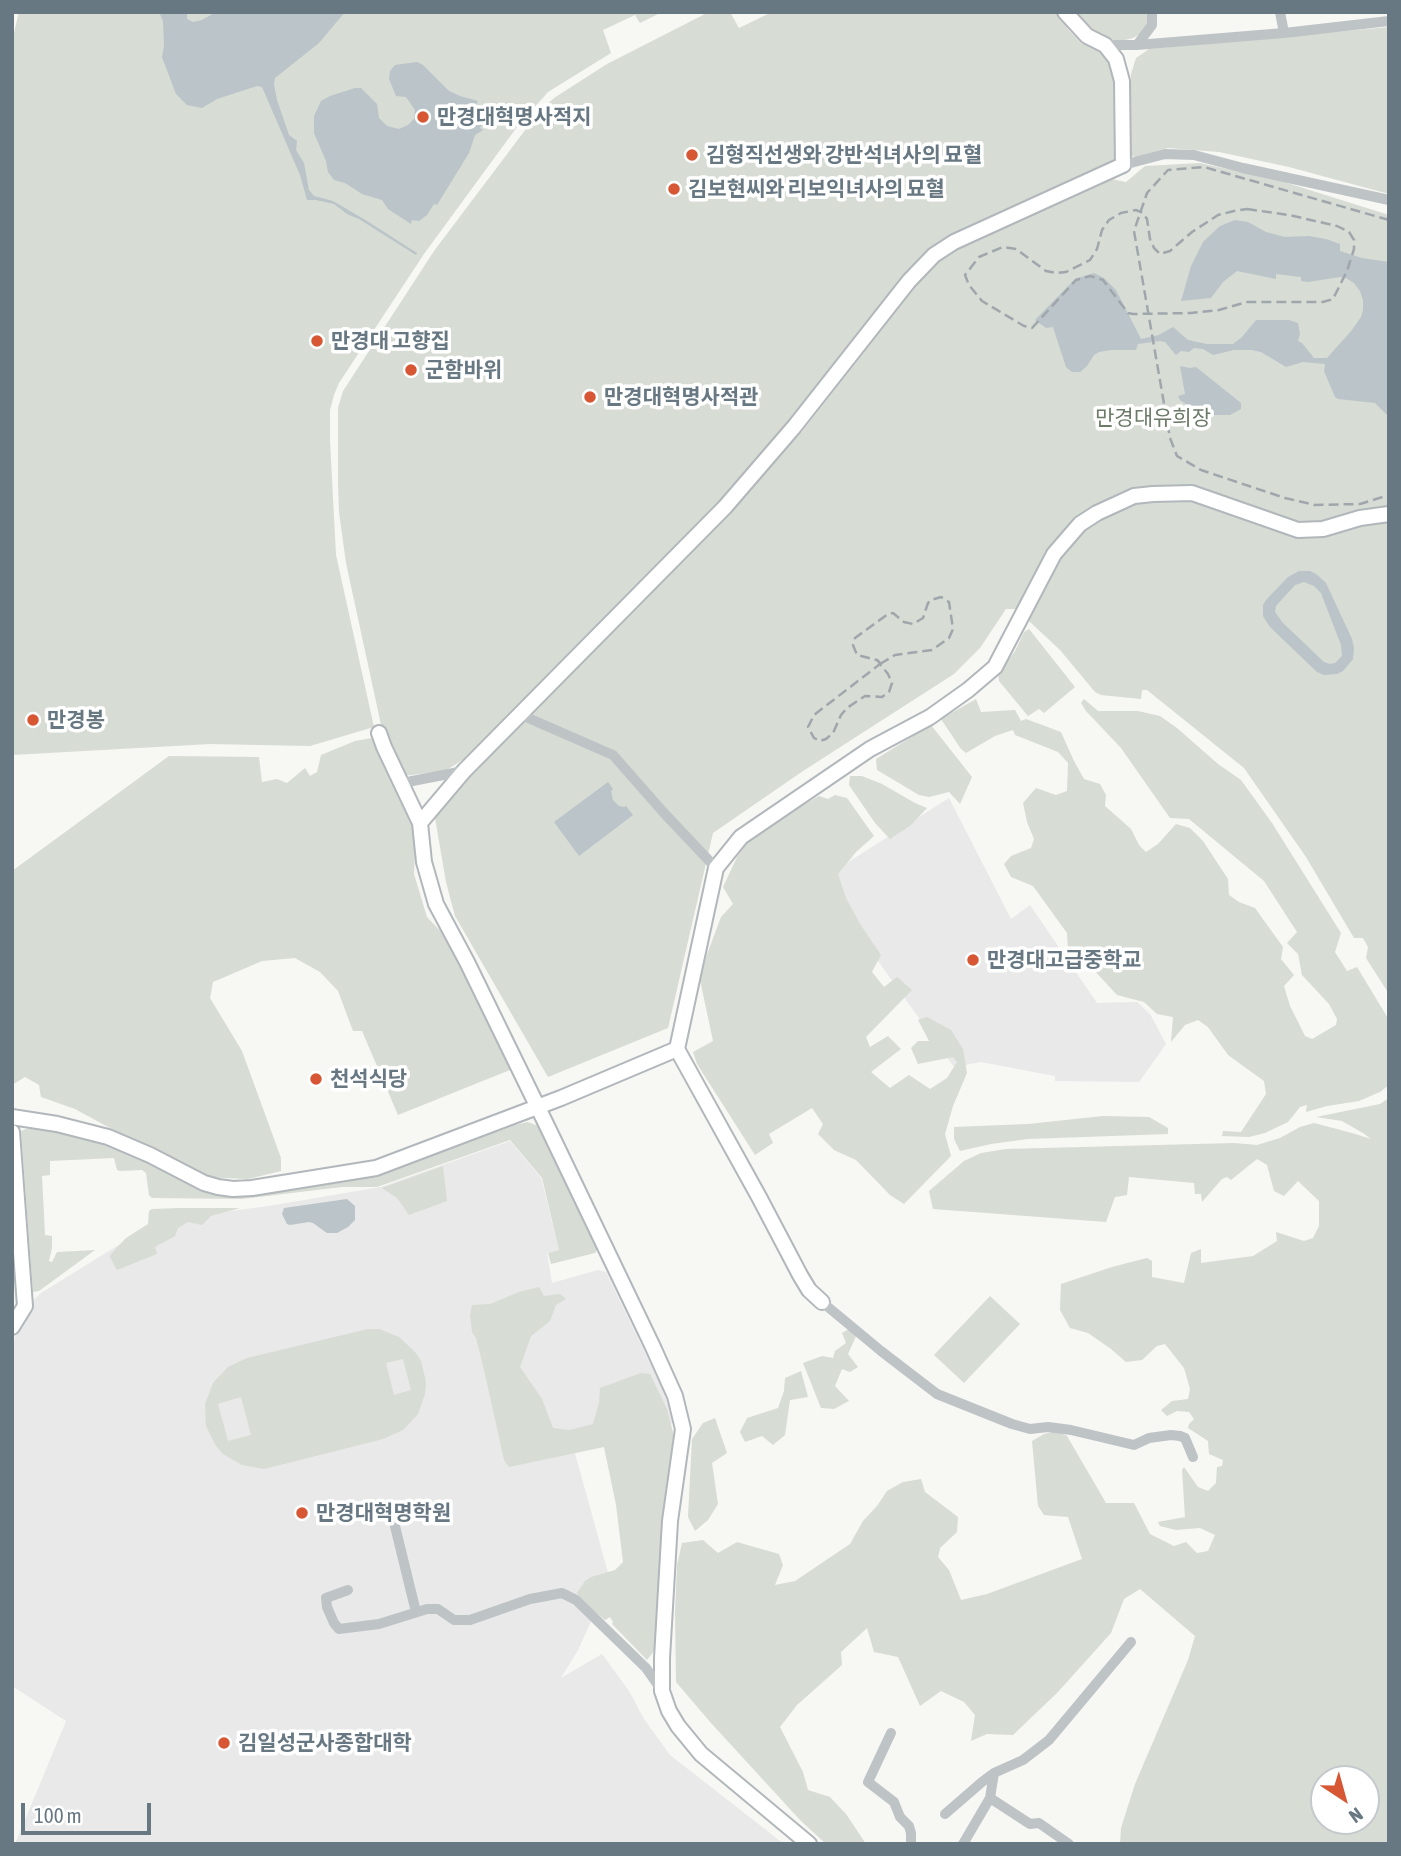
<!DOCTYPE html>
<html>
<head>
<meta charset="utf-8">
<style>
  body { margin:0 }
  #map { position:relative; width:1401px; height:1856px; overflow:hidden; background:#f7f7f4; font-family:"Asap Condensed",sans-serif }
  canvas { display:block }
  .frame { position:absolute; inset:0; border:14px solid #687883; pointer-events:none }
  .north { position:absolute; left:1310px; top:1765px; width:70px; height:70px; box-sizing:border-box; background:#fff; border:2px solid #c3c9cd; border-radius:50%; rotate:144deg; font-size:19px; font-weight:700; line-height:28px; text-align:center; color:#687883 }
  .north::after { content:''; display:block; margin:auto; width:24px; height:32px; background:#d75735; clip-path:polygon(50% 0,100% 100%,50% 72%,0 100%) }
  .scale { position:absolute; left:21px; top:1803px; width:130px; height:32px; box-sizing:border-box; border:4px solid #687883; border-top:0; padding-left:9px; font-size:21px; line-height:24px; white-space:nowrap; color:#687883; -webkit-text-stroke:5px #fff; paint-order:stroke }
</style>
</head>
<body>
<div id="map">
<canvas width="1401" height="1856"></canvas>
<div class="frame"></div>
<div class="north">N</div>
<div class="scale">100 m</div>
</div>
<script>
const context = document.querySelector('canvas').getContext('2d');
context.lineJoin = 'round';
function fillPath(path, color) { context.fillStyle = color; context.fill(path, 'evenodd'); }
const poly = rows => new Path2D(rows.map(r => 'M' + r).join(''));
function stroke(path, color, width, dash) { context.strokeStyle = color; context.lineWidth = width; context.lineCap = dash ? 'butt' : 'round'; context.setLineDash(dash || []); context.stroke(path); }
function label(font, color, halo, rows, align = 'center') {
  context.font = font + ' "Asap Condensed","Noto Sans KR",sans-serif'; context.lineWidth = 7; context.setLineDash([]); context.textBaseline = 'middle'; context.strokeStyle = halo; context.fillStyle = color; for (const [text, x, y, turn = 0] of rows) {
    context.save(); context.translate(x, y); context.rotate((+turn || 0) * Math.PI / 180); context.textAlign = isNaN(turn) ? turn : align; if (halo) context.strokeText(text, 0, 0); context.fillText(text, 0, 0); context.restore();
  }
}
fillPath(poly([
  [949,798,1011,919,1030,905,1097,1003,1137,1002,1150,1014,1166,1044,1139,1082,1055,1081,1055,1076,981,1062,954,1067,820,880],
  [510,1141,541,1178,559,1250,547,1253,552,1283,598,1270,606,1272,664,1392,673,1423,573,1446,610,1580,578,1650,561,1678,602,1654,629,1691,644,1719,670,1755,784,1844,15,1844,66,1721,12,1686,12,1349,22,1311,41,1293,151,1225,192,1216,269,1206,381,1187]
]), '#e8e9e8');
fillPath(poly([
  [19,12,662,12,640,23,635,15,603,30,611,53,548,92,517,127,424,254,339,383,334,395,330,410,330,441,336,555,374,727,310,746,210,744,12,755,12,41],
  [709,12,730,12,739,28,772,12,1058,12,1068,29,1082,44,1090,44,1113,61,1116,161,1109,170,933,247,735,487,469,756,445,771,403,776,383,734,346,563,339,512,338,483,338,408,343,391,434,251,538,113,554,98,607,64],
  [1077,12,1147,12,1148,23,1140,34,1133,38,1121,41,1110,40,1098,36,1087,27],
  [1389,27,1389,194,1289,167,1219,152,1168,148,1136,157,1130,156,1127,150,1131,74,1136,58,1149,49],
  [1200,163,1281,181,1389,215,1389,994,1366,958,1368,947,1363,938,1354,938,1306,857,1244,768,1147,690,1142,690,1141,699,1101,695,1095,692,1060,650,1016,609,1006,609,980,648,954,674,803,771,713,833,668,1028,548,1077,455,916,446,882,435,818,451,791,726,513,801,433,934,263,963,247,1112,179,1126,182,1145,166],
  [1029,629,1075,687,1044,713,1039,709,1028,716,999,681,998,674,1015,651,1024,632],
  [976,699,981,712,1015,710,1021,721,1026,719,1061,732,1074,761,1084,779,1100,784,1106,795,1105,806,1131,829,1139,845,1146,852,1158,844,1176,824,1190,828,1203,841,1228,879,1229,895,1239,902,1255,908,1283,947,1281,959,1294,975,1284,986,1290,1006,1305,1036,1312,1039,1336,1025,1337,1019,1329,1004,1302,975,1298,954,1287,943,1297,932,1264,881,1189,819,1170,818,1121,748,1086,711,1081,703,1084,699,1098,711,1138,711,1160,716,1177,728,1218,764,1241,780,1272,823,1341,933,1335,952,1347,971,1357,967,1389,1020,1389,1085,1380,1092,1359,1101,1327,1106,1306,1112,1307,1105,1300,1107,1288,1122,1265,1133,1249,1137,1222,1136,1223,1131,1241,1132,1266,1094,1264,1081,1228,1055,1208,1027,1198,1020,1185,1025,1171,1042,1173,1017,1157,1014,1144,1002,1117,995,1092,968,1075,962,1068,949,1067,933,1033,886,1011,877,1004,864,1011,856,1031,848,1034,839,1027,822,1023,803,1036,788,1056,795,1067,791,1068,763,1058,752,1015,735,1013,730,995,736,966,753,961,749,941,719],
  [931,725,972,777,960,804,949,792,929,797,919,795,877,770,876,759],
  [372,738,377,744,416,833,414,874,427,917,449,940,477,995,510,1070,398,1115,362,1031,353,1031,338,991,320,972,295,958,262,961,213,982,210,998,242,1051,281,1158,281,1171,248,1179,200,1177,75,1109,41,1097,39,1085,25,1077,12,1085,12,871,169,756,259,757,262,782,277,779,287,783,305,768,310,776,317,772,321,755,355,741],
  [850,776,862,776,882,784,915,803,927,808,911,825,890,839,875,823,849,785],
  [835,795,847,798,874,836,856,852,838,874,846,898,860,924,881,955,872,972,884,987,897,977,912,990,866,1037,870,1047,888,1036,901,1049,871,1072,890,1088,909,1075,930,1089,947,1078,957,1062,953,1057,918,1064,911,1048,918,1041,929,1041,918,1020,927,1017,951,1030,963,1049,967,1073,953,1106,945,1134,951,1156,904,1204,890,1195,856,1160,834,1150,818,1134,823,1124,812,1108,769,1134,773,1143,755,1155,697,1064,693,1052,713,1041,700,980,706,957,721,917,733,904,723,887,737,857,747,843,766,826,819,796,828,799],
  [1389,1098,1389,1844,1120,1844,1121,1828,1135,1784,1188,1660,1195,1636,1140,1589,1124,1599,1111,1633,1057,1693,1013,1735,987,1734,971,1741,975,1715,964,1702,941,1691,920,1706,898,1657,874,1652,867,1628,841,1652,842,1665,797,1705,780,1727,803,1772,808,1790,830,1797,846,1814,866,1844,826,1844,800,1820,711,1723,676,1682,675,1612,677,1565,682,1543,703,1540,718,1553,737,1542,779,1554,783,1565,775,1585,795,1581,850,1544,863,1521,877,1506,887,1491,903,1482,921,1479,925,1492,958,1517,957,1532,940,1548,938,1557,949,1570,961,1600,987,1594,1082,1559,1068,1517,1044,1515,1038,1506,1032,1441,1044,1434,1056,1431,1067,1436,1106,1503,1134,1503,1150,1534,1174,1546,1186,1542,1197,1553,1208,1551,1215,1535,1200,1528,1176,1530,1160,1526,1158,1522,1185,1517,1182,1470,1184,1467,1198,1487,1208,1491,1216,1483,1217,1467,1222,1466,1223,1460,1209,1454,1208,1441,1188,1428,1189,1424,1194,1419,1189,1412,1177,1411,1167,1416,1161,1410,1172,1401,1188,1399,1190,1389,1184,1368,1165,1344,1157,1346,1142,1360,1126,1362,1111,1349,1088,1333,1070,1328,1060,1310,1061,1284,1112,1267,1147,1258,1152,1261,1152,1277,1184,1283,1191,1253,1201,1249,1201,1263,1253,1256,1277,1241,1276,1232,1304,1241,1313,1238,1319,1226,1319,1201,1298,1181,1284,1196,1274,1191,1267,1165,1257,1159,1231,1180,1227,1177,1222,1179,1202,1202,1201,1194,1195,1194,1194,1183,1129,1177,1127,1195,1115,1197,1106,1222,933,1209,929,1191,964,1161,981,1153,1006,1149,1234,1143,1257,1145,1280,1138,1300,1127,1314,1123,1352,1133,1371,1139,1363,1133,1342,1121,1316,1117,1380,1104],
  [1324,1779,1366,1779,1366,1821,1324,1821],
  [1103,1116,1149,1117,1168,1128,1168,1134,1028,1139,991,1144,960,1151,954,1139,954,1127,1028,1124],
  [528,1122,538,1126,542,1131,596,1245,597,1250,595,1253,551,1264,548,1253,559,1250,542,1178,510,1140,377,1187,342,1187,242,1199,152,1198,149,1195,146,1173,142,1170,120,1171,117,1170,114,1158,50,1161,50,1175,42,1176,45,1235,52,1236,52,1248,49,1261,52,1262,57,1252,95,1250,39,1291,33,1292,21,1131,26,1129,40,1127,89,1136,239,1195,373,1177,515,1125],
  [443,1166,447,1201,409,1215,397,1198,382,1188],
  [180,1208,240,1208,211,1216,202,1225,188,1222,178,1228,175,1236,155,1247,157,1254,117,1270,110,1257,111,1254,126,1238,148,1224,149,1211,152,1209],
  [539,1287,544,1296,560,1294,566,1299,556,1305,550,1321,531,1336,520,1367,542,1399,553,1428,570,1430,593,1424,599,1403,600,1388,641,1373,650,1374,667,1409,675,1440,663,1579,655,1650,647,1660,612,1624,613,1622,610,1617,605,1620,581,1601,577,1593,585,1581,591,1577,615,1570,623,1562,616,1505,604,1447,509,1467,504,1460,485,1374,476,1338,472,1332,470,1315,472,1305,490,1304,519,1292],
  [990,1296,1020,1324,964,1383,934,1355],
  [368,1329,379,1329,399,1337,415,1352,421,1361,426,1382,425,1394,418,1414,403,1430,383,1439,264,1469,242,1465,223,1454,216,1446,206,1426,205,1404,213,1383,228,1367,247,1358],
  [403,1359,411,1390,394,1395,386,1363],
  [241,1397,251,1435,228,1441,218,1404],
  [849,1329,856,1336,848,1354,858,1367,850,1372,842,1369,835,1386,849,1401,834,1409,821,1408,803,1363,822,1356,833,1358,835,1351,846,1343,842,1333],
  [801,1371,808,1397,790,1400,785,1435,773,1445,762,1436,745,1442,740,1432,747,1418,778,1408,784,1391,785,1378],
  [715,1418,727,1453,712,1463,718,1504,708,1520,695,1531,688,1517,692,1439,703,1423]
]), '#d7dcd4');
fillPath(poly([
  [159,12,187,12,187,19,193,22,202,20,216,12,345,12,319,43,275,78,274,85,277,100,289,135,297,141,296,150,304,163,309,190,314,196,333,201,367,221,417,253,416,255,359,219,347,214,334,204,316,200,307,200,300,175,262,87,257,86,217,99,202,108,187,105,176,94,162,57,164,46,163,21],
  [417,62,423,65,449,91,460,96,478,101,476,105,482,109,485,116,484,121,480,128,483,130,475,135,469,153,437,205,434,204,427,215,419,221,412,220,411,224,388,209,382,200,362,194,345,183,334,180,328,172,326,161,314,133,314,116,321,101,330,96,355,88,361,88,377,104,379,118,387,126,399,129,408,125,414,119,415,110,406,97,396,96,389,79,390,71,395,65],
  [1235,220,1248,222,1266,232,1285,237,1309,236,1326,239,1340,244,1340,251,1362,258,1389,262,1389,417,1375,403,1338,399,1335,397,1324,371,1325,364,1303,362,1286,367,1261,352,1252,350,1234,350,1213,355,1203,349,1194,348,1189,352,1181,351,1176,355,1165,342,1160,341,1138,344,1136,350,1111,350,1099,352,1094,355,1087,366,1080,372,1072,372,1066,367,1053,327,1046,328,1035,320,1075,279,1094,273,1104,278,1116,290,1141,339,1159,335,1173,327,1188,340,1207,344,1233,344,1242,337,1256,320,1289,320,1298,323,1300,334,1298,341,1302,343,1314,358,1327,358,1352,330,1361,317,1363,310,1363,300,1360,291,1354,283,1346,278,1340,277,1308,282,1301,281,1301,277,1276,274,1276,279,1237,271,1223,282,1211,298,1181,301,1191,266,1203,242,1220,226],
  [1180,366,1190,368,1196,367,1241,403,1241,409,1230,415,1202,415,1180,400,1178,396,1185,394],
  [1299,571,1310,571,1316,574,1326,583,1352,639,1354,648,1353,659,1343,671,1337,674,1324,675,1317,672,1270,627,1263,616,1263,605,1266,600,1288,577],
  [1304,582,1314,586,1321,593,1341,645,1342,656,1335,663,1330,664,1324,662,1283,623,1275,612,1276,606,1295,585],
  [608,782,613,789,611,791,613,800,619,806,624,807,626,806,633,815,579,856,554,822],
  [347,1199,355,1206,355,1220,348,1227,337,1233,327,1233,313,1223,309,1222,290,1225,287,1224,282,1214,284,1208]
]), '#bac4c9');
const secondary = poly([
  [379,733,384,747,420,823,424,862,436,904,467,962,548,1128,652,1345,675,1396,683,1429,670,1521,662,1658,662,1691,669,1711,678,1726,701,1754,809,1844],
  [420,823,464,771,725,507,794,427,909,281,934,255,954,242,1123,165,1122,81,1116,59,1105,45,1087,36,1065,12],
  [12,1117,57,1124,108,1137,150,1155,204,1183,218,1187,233,1189,252,1188,376,1168,561,1098,677,1049],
  [12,1132,25,1306,12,1327],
  [822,1302,809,1290,800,1275,759,1197,677,1049,716,868,741,837,870,749,930,717,968,690,995,667,1054,554,1080,524,1097,513,1134,496,1153,494,1192,493,1298,530,1323,529,1360,518,1389,514]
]);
stroke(secondary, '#b1b7bb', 18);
stroke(poly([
  [1280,12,1284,33],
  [1105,45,1137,45,1152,25,1152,12],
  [1137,45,1284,33,1389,21],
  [1123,165,1165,154,1194,155,1243,168,1389,200],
  [519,714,613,755,664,813,716,868],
  [402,783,464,771],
  [822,1302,881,1351,937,1394,1012,1424,1030,1429,1048,1427,1071,1430,1134,1445,1149,1438,1171,1435,1180,1436,1185,1438,1193,1457],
  [392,1514,416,1612],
  [348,1590,326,1598,327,1607,334,1623,339,1629,379,1624,427,1609,438,1609,454,1620,470,1620,530,1599,562,1593,576,1600,646,1668,662,1691],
  [891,1733,868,1782,894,1802,900,1817,909,1826,911,1833,911,1844],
  [945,1814,982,1782,994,1773],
  [963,1844,990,1798],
  [1069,1844,1039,1823,1030,1824,990,1798,994,1773,1023,1760,1049,1740,1131,1642]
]), '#bec3c6', 10);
stroke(secondary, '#fff', 14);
stroke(poly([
  [1247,209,1289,215,1337,226,1349,232,1354,240,1354,249,1347,271,1333,299,1323,302,1247,302,1219,310,1191,313,1133,314,1128,313,1103,280,1090,276,1076,280,1032,328,1024,326,982,301,969,285,965,275,979,257,1003,247,1016,249,1046,271,1056,273,1066,272,1090,260,1097,249,1102,230,1109,220,1121,213,1136,210,1143,213,1147,219,1150,239,1154,248,1160,254,1170,251,1192,232,1218,215,1234,211,1247,209],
  [1389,220,1204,167,1168,170,1147,193,1134,231,1170,438,1177,456,1201,470,1285,498,1315,505,1360,504,1389,495],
  [880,664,895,655,932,650,949,638,953,629,949,602,941,597,931,600,928,603,923,618,913,624,904,622,893,613,888,614,855,638,853,645,857,655,877,660,880,663,880,664,888,674,892,683,889,692,882,697,865,696,847,708,841,715,833,733,826,739,820,741,814,738,808,727,814,715,880,664]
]), '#a0a7ac', 2.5, [10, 5]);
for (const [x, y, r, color] of [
  [423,117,7,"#d75735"],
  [692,155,7,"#d75735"],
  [674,189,7,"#d75735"],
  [317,341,7,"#d75735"],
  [411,370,7,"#d75735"],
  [590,397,7,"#d75735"],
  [33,720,7,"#d75735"],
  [973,960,7,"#d75735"],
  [316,1079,7,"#d75735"],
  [302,1513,7,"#d75735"],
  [224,1743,7,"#d75735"]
]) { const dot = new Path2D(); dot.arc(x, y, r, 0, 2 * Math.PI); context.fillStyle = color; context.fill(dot); stroke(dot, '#fff', 2.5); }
label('bold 21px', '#687883', '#fff', [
  ["만경대혁명사적지",437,117],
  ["김형직선생와 강반석녀사의 묘혈",706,155],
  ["김보현씨와 리보익녀사의 묘혈",688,189],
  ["만경대 고향집",331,341],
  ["군함바위",425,370],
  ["만경대혁명사적관",604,397],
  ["만경봉",47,720],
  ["만경대고급중학교",987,960],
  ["천석식당",330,1079],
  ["만경대혁명학원",316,1513],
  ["김일성군사종합대학",238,1743]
], 'left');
label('21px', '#6b7b67', '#fff', [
  ["만경대유희장",1153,418]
]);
</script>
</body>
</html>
